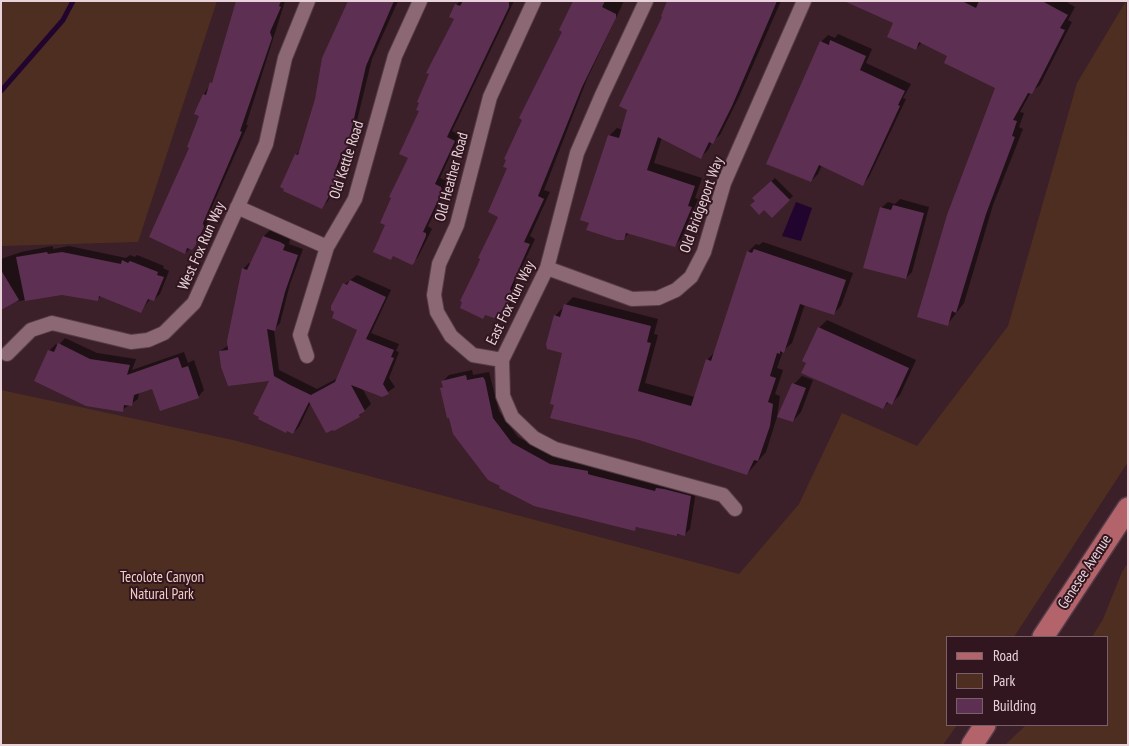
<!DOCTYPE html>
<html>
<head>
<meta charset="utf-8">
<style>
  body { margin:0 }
  #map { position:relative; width:1129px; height:746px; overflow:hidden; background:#3b1f29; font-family:"PT Sans Narrow",sans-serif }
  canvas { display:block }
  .frame { position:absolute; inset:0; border:2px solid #e7d3d9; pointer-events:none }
  .legend { position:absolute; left:946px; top:636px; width:162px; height:90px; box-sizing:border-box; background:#31151f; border:1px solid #7a6169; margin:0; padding:6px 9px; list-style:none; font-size:15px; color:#e7d3d9 }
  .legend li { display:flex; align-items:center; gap:10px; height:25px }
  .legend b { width:25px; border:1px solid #7a6169 }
</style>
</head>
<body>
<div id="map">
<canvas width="1129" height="746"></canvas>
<div class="frame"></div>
<ul class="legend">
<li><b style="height:6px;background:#b3636a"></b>Road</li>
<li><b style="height:14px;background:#4f2e22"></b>Park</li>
<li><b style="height:14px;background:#5d3053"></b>Building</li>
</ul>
</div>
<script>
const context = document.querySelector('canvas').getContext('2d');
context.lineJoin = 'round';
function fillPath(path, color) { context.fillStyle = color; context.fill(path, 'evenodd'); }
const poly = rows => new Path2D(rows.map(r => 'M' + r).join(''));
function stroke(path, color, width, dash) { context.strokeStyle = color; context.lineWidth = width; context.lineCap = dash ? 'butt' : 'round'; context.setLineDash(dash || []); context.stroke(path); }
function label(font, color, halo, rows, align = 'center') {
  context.font = font + ' "PT Sans Narrow",sans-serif'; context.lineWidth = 4; context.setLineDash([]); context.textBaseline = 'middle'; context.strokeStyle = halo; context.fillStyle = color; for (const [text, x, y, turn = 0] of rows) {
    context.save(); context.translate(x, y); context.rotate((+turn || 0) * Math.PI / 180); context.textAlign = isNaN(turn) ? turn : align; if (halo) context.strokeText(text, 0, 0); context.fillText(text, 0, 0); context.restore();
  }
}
fillPath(poly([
  [1,1,217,1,138,242,1,246],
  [1126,1,1128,462,1014,637,948,637,948,725,957,725,943,745,1,745,1,390,233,440,739,574,799,504,842,413,917,446,1008,326,1077,83],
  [1128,563,1128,745,1005,745,1026,725,1108,725,1108,637,1092,637,1103,619,1122,572]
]), '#4f2e22');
fillPath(poly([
  [796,202,812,208,801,241,782,236]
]), '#22052e');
fillPath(poly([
  [237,1,285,1,246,125,248,125,208,216,209,220,198,242,185,253,191,148,201,116,204,94,214,79],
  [349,1,398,1,372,59,352,141,348,145,339,168,344,170,328,201,322,207,296,155,301,149],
  [460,1,514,1,452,131,460,135,440,178,447,181,448,185,428,226,432,229,418,257,412,263,394,255,391,259,387,224,410,157,421,111,455,19,456,5],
  [574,1,624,1,587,79,544,190,550,192,530,236,535,239,515,282,519,288,508,311,501,318,498,320,486,314,482,318,500,216],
  [668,1,781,1,739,97,720,135,712,142,708,150,701,157,662,137,654,163,702,178,695,198,698,199,682,238,674,246,630,232,623,239,609,136,617,128,623,130],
  [851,1,1065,1,1075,7,1068,20,1072,22,1046,73,1040,85,1031,92,1020,112,1024,113,1019,127,1023,129,993,205,964,303,947,325,996,87,949,55,922,42,916,49,895,23],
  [838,34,872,49,866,63,911,84,903,98,906,99,869,177,863,184,822,165,818,174,811,181,821,42,828,35,835,38],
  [775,178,793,196,772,216,754,198],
  [900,199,929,207,912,272,906,278,881,208,888,202,895,204],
  [270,230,286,236,290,239,289,244,303,249,290,284,280,323,274,330,279,370,317,389,338,378,358,329,341,287,357,275,391,290,371,333,399,344,396,351,399,352,389,378,395,387,382,396,362,388,371,404,359,416,311,402,299,427,293,433,271,380,220,351,229,345,243,269,249,263,251,264,264,236],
  [763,242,853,273,841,306,833,314,805,304,792,343,783,351,777,368,783,370,775,394,780,396,777,417,766,452,747,474,564,352,555,316,573,297,658,319,654,334,658,335,645,383,695,397,707,360,715,352,748,252,756,244,759,245],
  [53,246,53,249,69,246,126,258,130,255,135,257,137,255,164,266,163,268,169,271,160,294,154,300,151,298,141,311,101,296,97,300,62,293,14,302,1,309,1,259,21,252],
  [827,320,916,360,900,395,892,403,889,402,883,408,819,328],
  [65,338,97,353,136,359,132,370,184,352,188,363,194,360,204,390,198,397,153,387,139,392,138,399,122,410,35,380,50,350,56,344,58,346],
  [472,370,473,375,489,372,499,411,518,437,557,458,593,466,593,468,598,469,637,479,696,491,690,529,684,535,676,535,638,526,635,529,534,505,441,388,444,386,443,381,449,375],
  [802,376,813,380,801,412,793,421,794,384]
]), '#0007');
stroke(poly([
  [1,91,63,20,73,1]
]), '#22052e', 5);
fillPath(poly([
  [236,1,281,1,279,6,281,7,270,32,272,38,240,131,242,132,203,223,204,227,195,246,192,250,187,248,185,254,149,237,189,148,187,147,199,116,194,114,203,94,206,95,210,82,212,83],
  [348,1,394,1,366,66,347,149,343,151,334,174,339,176,338,180,322,209,283,191,284,189,280,187,295,154,298,155,315,99,322,58],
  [463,1,509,1,509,7,447,137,455,141,435,184,441,187,442,192,423,232,426,233,426,236,414,263,412,265,393,256,391,260,373,252,385,225,380,223,391,198,389,197,408,158,399,154,419,111,416,110,419,103,417,102,429,74,426,73,454,19,449,17,455,4,460,6],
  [573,1,605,1,602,7,616,14,616,18,582,87,538,196,544,199,524,242,530,244,529,246,510,289,513,295,500,320,485,315,483,319,460,308,462,302,460,301,478,264,480,259,478,258,498,217,488,212,507,168,503,167,506,160,504,159,522,120,519,118,562,32,559,30],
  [667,1,777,1,732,106,713,144,709,142,701,159,658,137,647,170,695,186,688,206,692,207,675,247,626,233,624,240,617,240,586,230,589,223,580,220,608,135,619,138,627,110,619,106,662,17,661,16],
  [844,1,962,1,976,8,979,1,1042,1,1068,15,1060,28,1065,30,1038,83,1032,94,1028,93,1013,120,1017,121,1012,136,1015,137,986,214,956,313,952,311,948,326,917,317,947,215,995,88,944,63,947,56,919,42,916,50,887,37,893,23],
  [830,40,866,56,860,70,905,91,898,105,900,106,863,186,819,165,811,182,766,164,820,41,829,45],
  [771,181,790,200,772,218,764,210,759,215,750,205,755,201,752,198],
  [893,205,924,213,906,279,863,268,880,207,891,210],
  [263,236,280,242,285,245,283,250,298,255,285,292,275,331,267,329,274,376,290,385,311,395,335,382,357,330,332,318,334,312,331,310,331,306,343,283,347,285,350,280,386,297,366,339,394,350,391,357,394,358,383,384,389,394,382,397,351,385,365,411,359,415,360,417,334,431,333,430,326,433,309,402,293,434,287,431,286,433,258,419,259,417,253,414,269,381,228,386,221,367,219,351,228,350,227,341,242,268,247,270],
  [754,249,846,280,834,315,800,304,784,353,780,351,780,354,777,353,770,376,776,378,768,402,773,404,770,426,758,461,754,460,747,475,639,440,550,418,554,405,550,404,562,353,547,349,546,344,554,315,560,317,564,304,651,326,647,342,651,343,638,391,691,406,706,359,711,361,747,251,752,253],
  [47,252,48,254,62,252,121,264,122,260,128,263,130,261,158,272,157,275,164,277,154,301,148,299,141,313,99,296,98,301,62,295,25,301,16,257],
  [1,270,19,300,1,310],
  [818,327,909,368,892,405,887,402,883,409,801,373,806,363,802,361],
  [58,343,90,359,130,365,127,375,178,357,182,368,188,366,199,398,160,411,152,389,134,395,132,406,124,405,123,412,86,406,34,381,48,350,54,352],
  [466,375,467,380,483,377,485,380,493,418,512,443,550,464,588,471,588,474,591,475,655,491,656,488,664,489,691,496,685,536,677,534,677,536,636,527,635,531,534,506,499,488,500,486,488,480,453,434,449,418,447,418,440,388,443,387,441,381],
  [792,383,806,388,793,422,777,417]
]), '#5d3053');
const street = poly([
  [646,1,602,95,577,153,547,268,502,360,503,396,512,417,534,438,555,449,723,495,735,509],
  [237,207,327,247],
  [547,268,632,299,658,298,676,290,691,277,704,252,724,183,804,1],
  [7,354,31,330,52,323,131,342,148,340,164,333,194,303,266,144,285,58,308,1],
  [307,356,300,335,327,247,355,199,395,56,420,1],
  [502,360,473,355,451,336,437,312,434,295,439,264,457,225,490,97,534,1]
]);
const primary = poly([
  [1043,637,1128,508],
  [972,745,985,725]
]);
stroke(street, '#543c46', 16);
stroke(primary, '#543c46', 24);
stroke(street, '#8b6873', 14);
stroke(primary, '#b3636a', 21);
label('15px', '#e7d3d9', '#31151f', [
  ["Old Kettle Road",347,160,-72],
  ["Old Heather Road",452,177,-75],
  ["Old Bridgeport Way",702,205,-70],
  ["West Fox Run Way",202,246,-66],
  ["East Fox Run Way",511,303,-64],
  ["Genesee Avenue",1085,572,-57]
]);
label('15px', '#f3cfc2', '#31151f', [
  ["Tecolote Canyon",162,578],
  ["Natural Park",162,595]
]);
</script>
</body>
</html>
